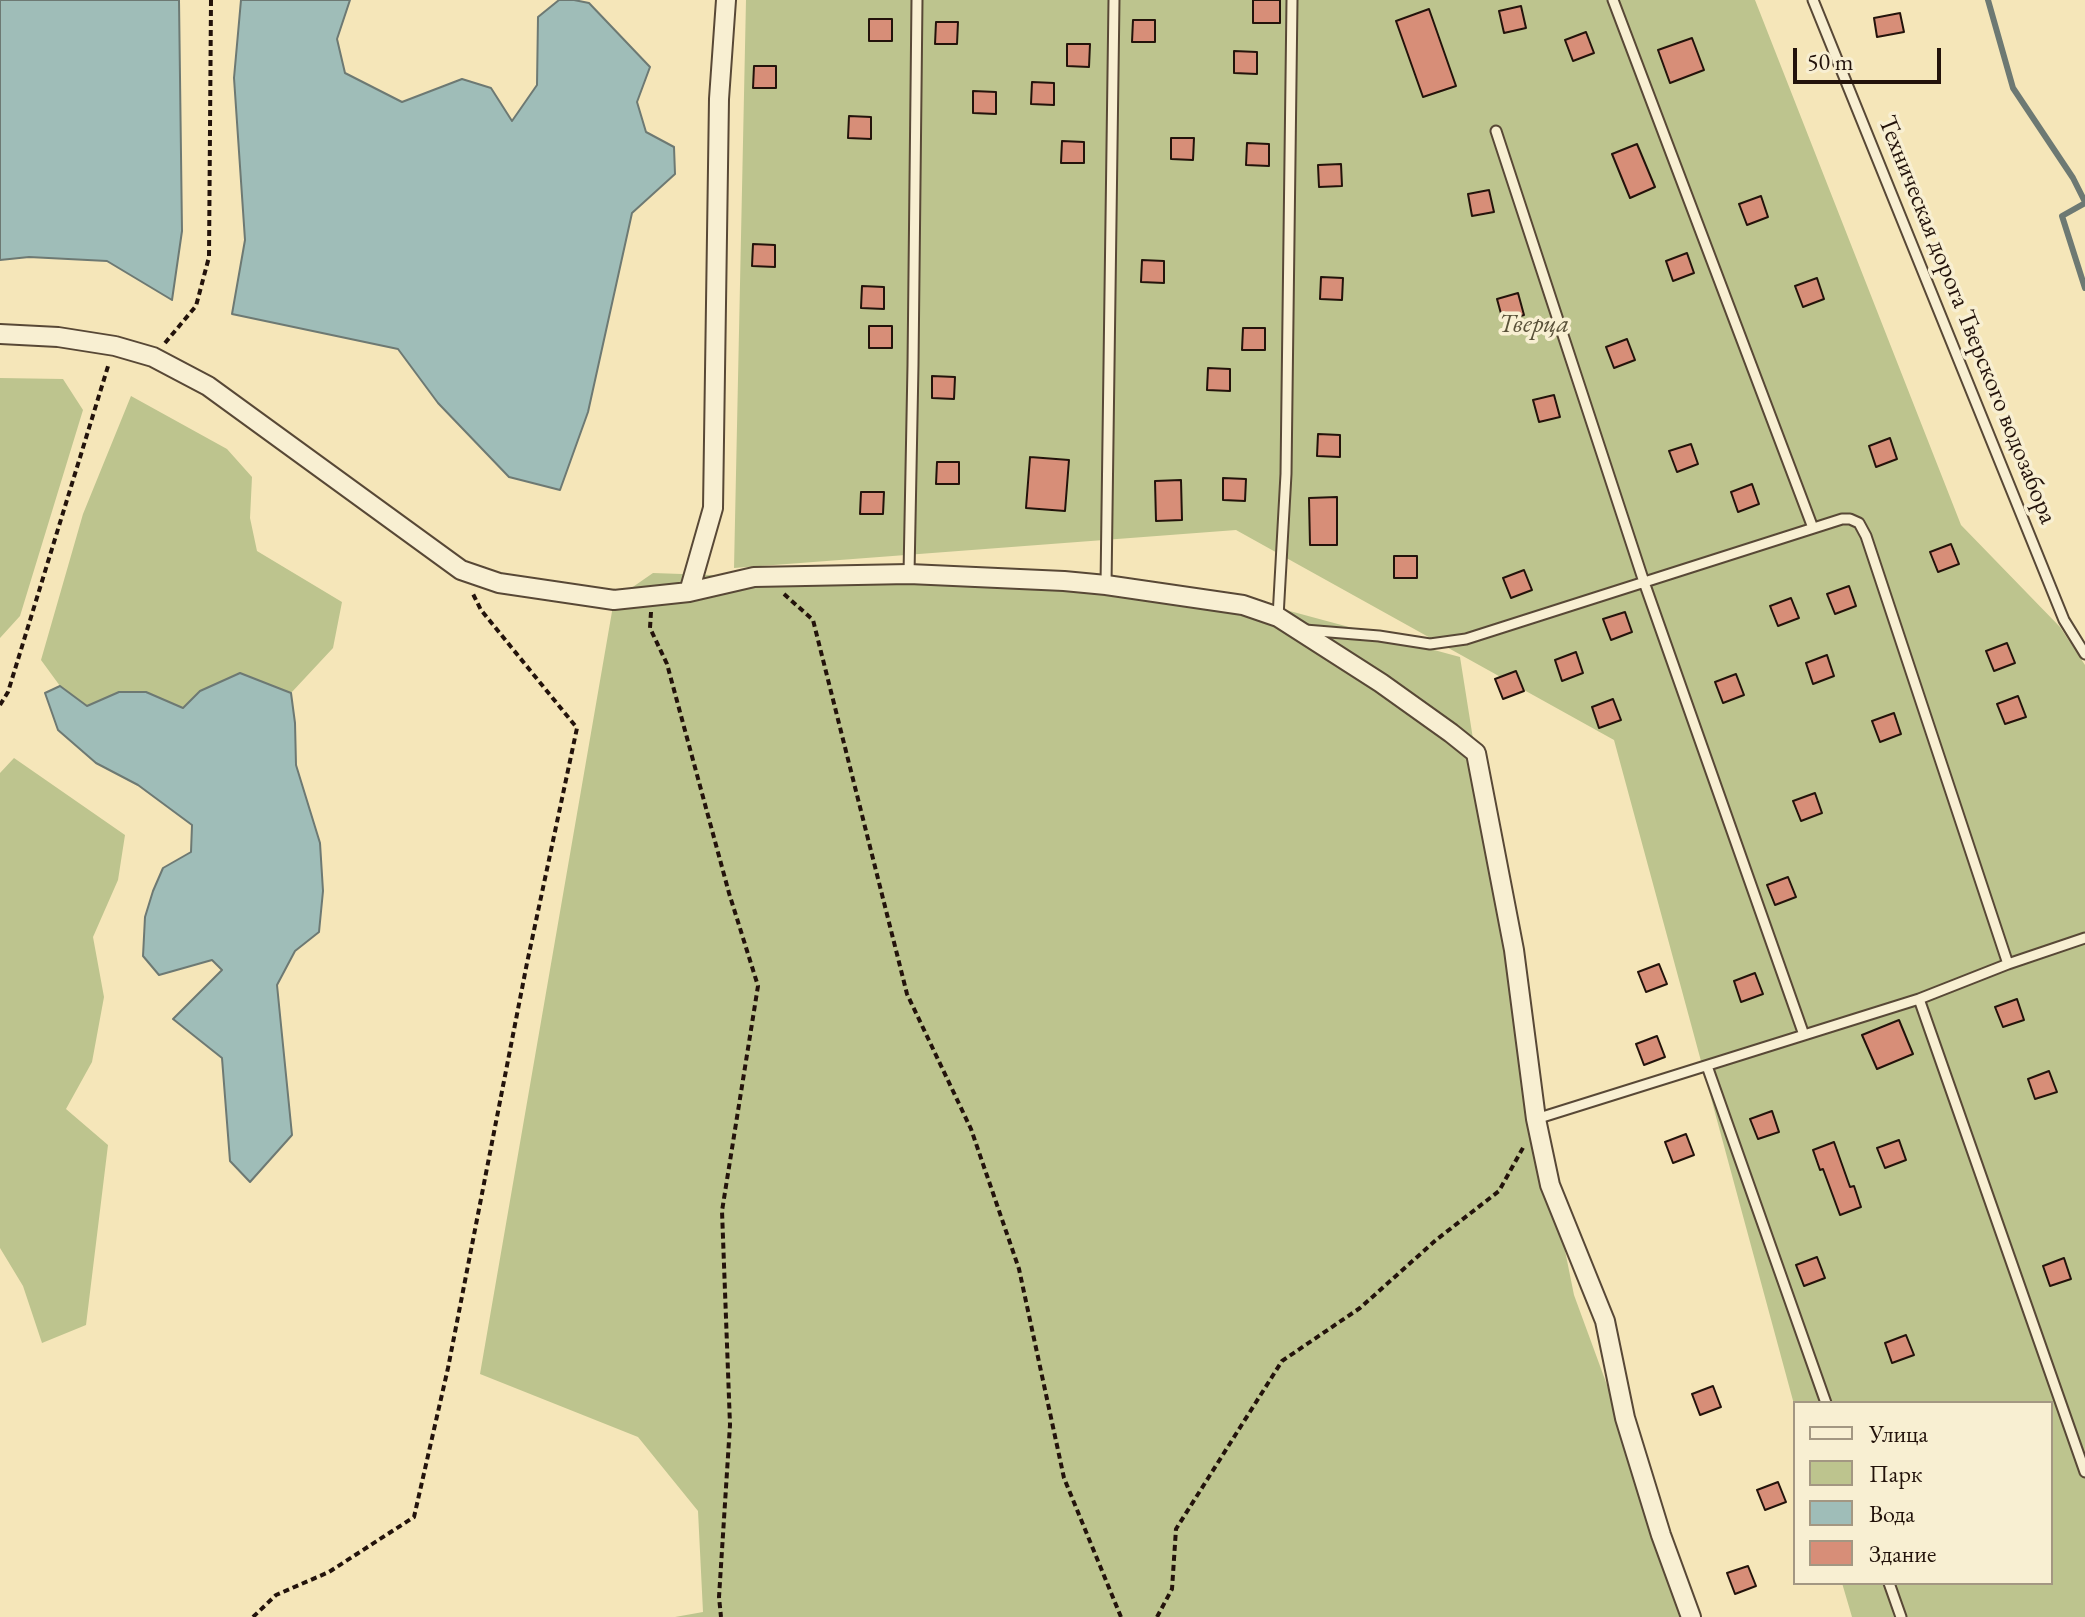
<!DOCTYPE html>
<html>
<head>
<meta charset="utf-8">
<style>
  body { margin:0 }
  #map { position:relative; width:2085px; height:1617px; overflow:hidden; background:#f5e6b9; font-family:"EB Garamond",serif }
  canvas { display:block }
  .legend { position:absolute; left:1793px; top:1401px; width:260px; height:184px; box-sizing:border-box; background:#f8efd2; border:2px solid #a39782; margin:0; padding:10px 14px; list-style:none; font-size:24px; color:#23130b }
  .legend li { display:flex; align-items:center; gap:16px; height:40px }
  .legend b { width:40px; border:2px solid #a39782 }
  .scale { position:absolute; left:1793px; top:48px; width:148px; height:36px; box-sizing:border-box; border:4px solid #23130b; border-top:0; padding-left:10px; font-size:24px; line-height:28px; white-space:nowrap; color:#23130b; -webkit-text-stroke:6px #f8efd2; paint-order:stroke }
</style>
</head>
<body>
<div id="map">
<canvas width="2085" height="1617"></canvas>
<ul class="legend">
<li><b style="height:10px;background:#f8efd2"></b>Улица</li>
<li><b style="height:22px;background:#bdc48e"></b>Парк</li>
<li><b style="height:22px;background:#9fbdb8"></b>Вода</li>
<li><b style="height:22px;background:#d78e78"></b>Здание</li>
</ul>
<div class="scale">50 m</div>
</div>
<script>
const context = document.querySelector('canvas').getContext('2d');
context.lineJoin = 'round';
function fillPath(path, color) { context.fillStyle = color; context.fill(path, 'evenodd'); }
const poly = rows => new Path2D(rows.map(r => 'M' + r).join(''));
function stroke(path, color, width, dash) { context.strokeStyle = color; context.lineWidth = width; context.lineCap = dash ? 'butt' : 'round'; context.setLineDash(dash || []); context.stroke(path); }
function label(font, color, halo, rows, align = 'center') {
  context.font = font + ' "EB Garamond",serif'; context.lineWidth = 7; context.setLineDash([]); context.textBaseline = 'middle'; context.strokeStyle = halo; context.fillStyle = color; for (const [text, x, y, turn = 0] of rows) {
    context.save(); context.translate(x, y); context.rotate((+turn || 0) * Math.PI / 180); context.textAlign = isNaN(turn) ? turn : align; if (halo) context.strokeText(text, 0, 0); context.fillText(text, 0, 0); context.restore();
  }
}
fillPath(poly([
  [746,0,1755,0,1961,525,2060,627,2085,665,2085,1617,1852,1617,1842,1583,2051,1583,2051,1403,1795,1403,1795,1408,1614,740,1236,530,734,568],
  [0,378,63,379,83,410,20,616,0,638],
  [131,396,227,449,252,477,250,518,257,551,342,602,333,648,291,693,240,673,200,691,183,708,146,692,119,692,87,706,60,686,41,660,83,514],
  [653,573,1223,593,1460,657,1515,1003,1574,1295,1692,1617,675,1617,703,1612,698,1511,638,1437,480,1374,614,600],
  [14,758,125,835,118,880,93,937,104,997,92,1062,66,1109,108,1145,86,1325,42,1343,23,1286,0,1248,0,773]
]), '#bdc48e');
const water = poly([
  [0,0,179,0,182,231,172,300,107,261,29,257,0,260,0,0],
  [241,0,350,0,337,39,345,73,402,102,462,79,491,88,512,121,537,85,538,17,559,0,574,0,589,3,650,67,637,102,646,132,674,147,675,174,632,213,588,412,560,490,509,477,438,403,398,349,232,314,245,240,234,78,241,0],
  [240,673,291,693,295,723,296,765,320,843,323,891,319,932,295,951,277,985,292,1135,250,1182,230,1161,222,1058,173,1019,222,970,212,960,159,975,143,956,145,917,153,891,163,868,191,852,192,825,138,785,96,763,58,730,45,693,60,686,87,706,119,692,146,692,183,708,200,691,240,673]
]);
fillPath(water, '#9fbdb8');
stroke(water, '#6d7973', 2);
stroke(poly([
  [1988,0,2013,88,2073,178,2085,202],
  [2085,203,2062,216,2085,288]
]), '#6d7973', 6);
const building = poly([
  [1253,0,1280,0,1280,23,1253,23,1253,0],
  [1521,6,1526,28,1504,33,1499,11,1521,6],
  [1429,9,1456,86,1423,97,1396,21,1429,9],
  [1900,13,1904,32,1877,37,1874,18,1900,13],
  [869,19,892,19,892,41,869,41,869,19],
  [1133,20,1155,20,1155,42,1132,42,1133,20],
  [936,22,958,22,957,44,935,44,936,22],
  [1586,32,1594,53,1573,61,1565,40,1586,32],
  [1692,38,1704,70,1670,83,1658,50,1692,38],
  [1067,44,1090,44,1089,67,1067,66,1067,44],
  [1234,51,1257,52,1257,74,1234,73,1234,51],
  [754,66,776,66,776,88,753,88,754,66],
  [1032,82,1054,83,1054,105,1031,104,1032,82],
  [973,91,996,92,996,114,973,113,973,91],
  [849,116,871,117,871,139,848,138,849,116],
  [1171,138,1194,138,1193,160,1171,159,1171,138],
  [1062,141,1084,142,1084,163,1061,163,1062,141],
  [1247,143,1269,144,1269,166,1246,165,1247,143],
  [1637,144,1655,187,1630,198,1612,154,1637,144],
  [1341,164,1342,186,1319,187,1318,165,1341,164],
  [1489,190,1494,212,1472,216,1468,194,1489,190],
  [1761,196,1768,217,1747,225,1739,204,1761,196],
  [753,244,775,245,775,267,752,266,753,244],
  [1687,253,1694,273,1673,281,1666,261,1687,253],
  [1142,260,1164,261,1164,283,1141,282,1142,260],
  [1321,277,1343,278,1342,300,1320,299,1321,277],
  [1817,278,1824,299,1803,307,1795,286,1817,278],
  [862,286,884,287,884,309,861,308,862,286],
  [1518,293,1524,315,1503,321,1497,299,1518,293],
  [869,326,892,326,892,348,869,348,869,326],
  [1243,328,1265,328,1265,350,1242,350,1243,328],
  [1627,339,1635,360,1614,368,1606,347,1627,339],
  [1208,368,1230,369,1230,391,1207,390,1208,368],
  [932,376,955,377,954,399,932,398,932,376],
  [1554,395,1560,417,1539,422,1533,400,1554,395],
  [1318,434,1340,435,1340,457,1317,456,1318,434],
  [1890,438,1897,459,1876,467,1869,446,1890,438],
  [1691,444,1698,464,1677,472,1669,451,1691,444],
  [1030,457,1069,460,1065,511,1026,508,1030,457],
  [937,462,959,462,959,484,936,484,937,462],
  [1223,478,1246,479,1245,501,1223,500,1223,478],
  [1181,480,1182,520,1156,521,1155,481,1181,480],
  [1752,484,1759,504,1738,512,1731,492,1752,484],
  [861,492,884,492,883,514,860,514,861,492],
  [1337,497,1337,545,1310,545,1309,498,1337,497],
  [1951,544,1959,564,1938,572,1930,552,1951,544],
  [1394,556,1417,556,1417,578,1394,578,1394,556],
  [1524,570,1532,590,1511,598,1503,578,1524,570],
  [1849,586,1856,606,1835,614,1827,594,1849,586],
  [1791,598,1799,618,1778,626,1770,606,1791,598],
  [1625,612,1632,632,1611,640,1603,619,1625,612],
  [2007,643,2015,663,1994,671,1986,651,2007,643],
  [1576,652,1583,673,1562,681,1555,660,1576,652],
  [1827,655,1834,676,1813,684,1806,663,1827,655],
  [1516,671,1524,691,1503,699,1495,679,1516,671],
  [1736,674,1744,695,1723,703,1715,682,1736,674],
  [2018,696,2026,717,2005,724,1997,704,2018,696],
  [1613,699,1621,720,1599,728,1592,707,1613,699],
  [1894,713,1901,734,1880,742,1872,721,1894,713],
  [1815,793,1822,813,1801,821,1793,801,1815,793],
  [1788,877,1796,897,1775,905,1767,885,1788,877],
  [1659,964,1667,984,1646,992,1638,972,1659,964],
  [1755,973,1763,994,1741,1002,1734,981,1755,973],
  [2017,999,2024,1020,2003,1027,1995,1007,2017,999],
  [1899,1020,1913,1054,1877,1069,1862,1035,1899,1020],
  [1657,1036,1665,1057,1644,1065,1636,1044,1657,1036],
  [2049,1071,2057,1092,2035,1099,2028,1079,2049,1071],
  [1772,1111,1779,1132,1758,1139,1750,1119,1772,1111],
  [1686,1134,1694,1155,1673,1163,1665,1142,1686,1134],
  [1899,1140,1906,1160,1885,1168,1877,1148,1899,1140],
  [1834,1142,1850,1187,1854,1186,1861,1207,1840,1215,1823,1169,1820,1170,1813,1150,1834,1142],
  [1817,1257,1825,1278,1804,1286,1796,1265,1817,1257],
  [2064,1258,2071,1279,2050,1286,2043,1266,2064,1258],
  [1906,1335,1914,1355,1892,1363,1885,1343,1906,1335],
  [1713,1386,1721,1407,1700,1415,1692,1394,1713,1386],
  [1778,1482,1786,1502,1765,1510,1757,1490,1778,1482],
  [1748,1566,1756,1586,1735,1594,1727,1573,1748,1566]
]);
fillPath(building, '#d78e78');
stroke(building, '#23130b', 2);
const lane = poly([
  [1613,0,1813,528],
  [1813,0,2064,620,2085,654],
  [1496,131,1644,582,1804,1035],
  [909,574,913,365,917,0],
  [1106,585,1114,0],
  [1278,617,1286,474,1292,0],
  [1305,630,1379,636,1430,644,1466,639,1842,519,1850,519,1859,523,1866,536,2008,964],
  [1919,999,2085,1472],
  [1707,1066,1826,1403],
  [1536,1119,1919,999,2008,964,2085,938],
  [1889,1583,1901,1617]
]);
const street = poly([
  [0,334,58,337,115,346,153,357,208,386,461,570,499,583,614,600,689,592,754,577,909,574,1064,581,1106,585,1243,605,1278,617,1381,683,1451,733,1476,753,1514,950,1536,1119,1550,1185,1605,1321,1625,1418,1661,1535,1691,1617],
  [689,592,713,508,719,99,726,0]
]);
stroke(lane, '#584836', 13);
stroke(street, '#584836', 22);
stroke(poly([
  [165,343,196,306,209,257,211,0],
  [784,594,813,620,907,994,971,1129,1019,1269,1064,1478,1121,1617],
  [651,612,650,628,667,664,729,893,758,986,722,1211,730,1425,719,1597,721,1617],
  [0,705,8,692,109,363],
  [253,1617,276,1595,329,1572,414,1517,448,1368,527,963,577,728,481,610,473,594],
  [1157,1617,1172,1589,1176,1529,1282,1361,1360,1308,1436,1240,1499,1191,1524,1146]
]), '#23130b', 4, [6, 4]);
stroke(lane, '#f8efd2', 9);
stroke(street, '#f8efd2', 18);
label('26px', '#23130b', '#f8efd2', [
  ["Техническая дорога Тверского водозабора",1967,320,68]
]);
label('italic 26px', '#595139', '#f8efd2', [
  ["Тверца",1534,325]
]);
</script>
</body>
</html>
